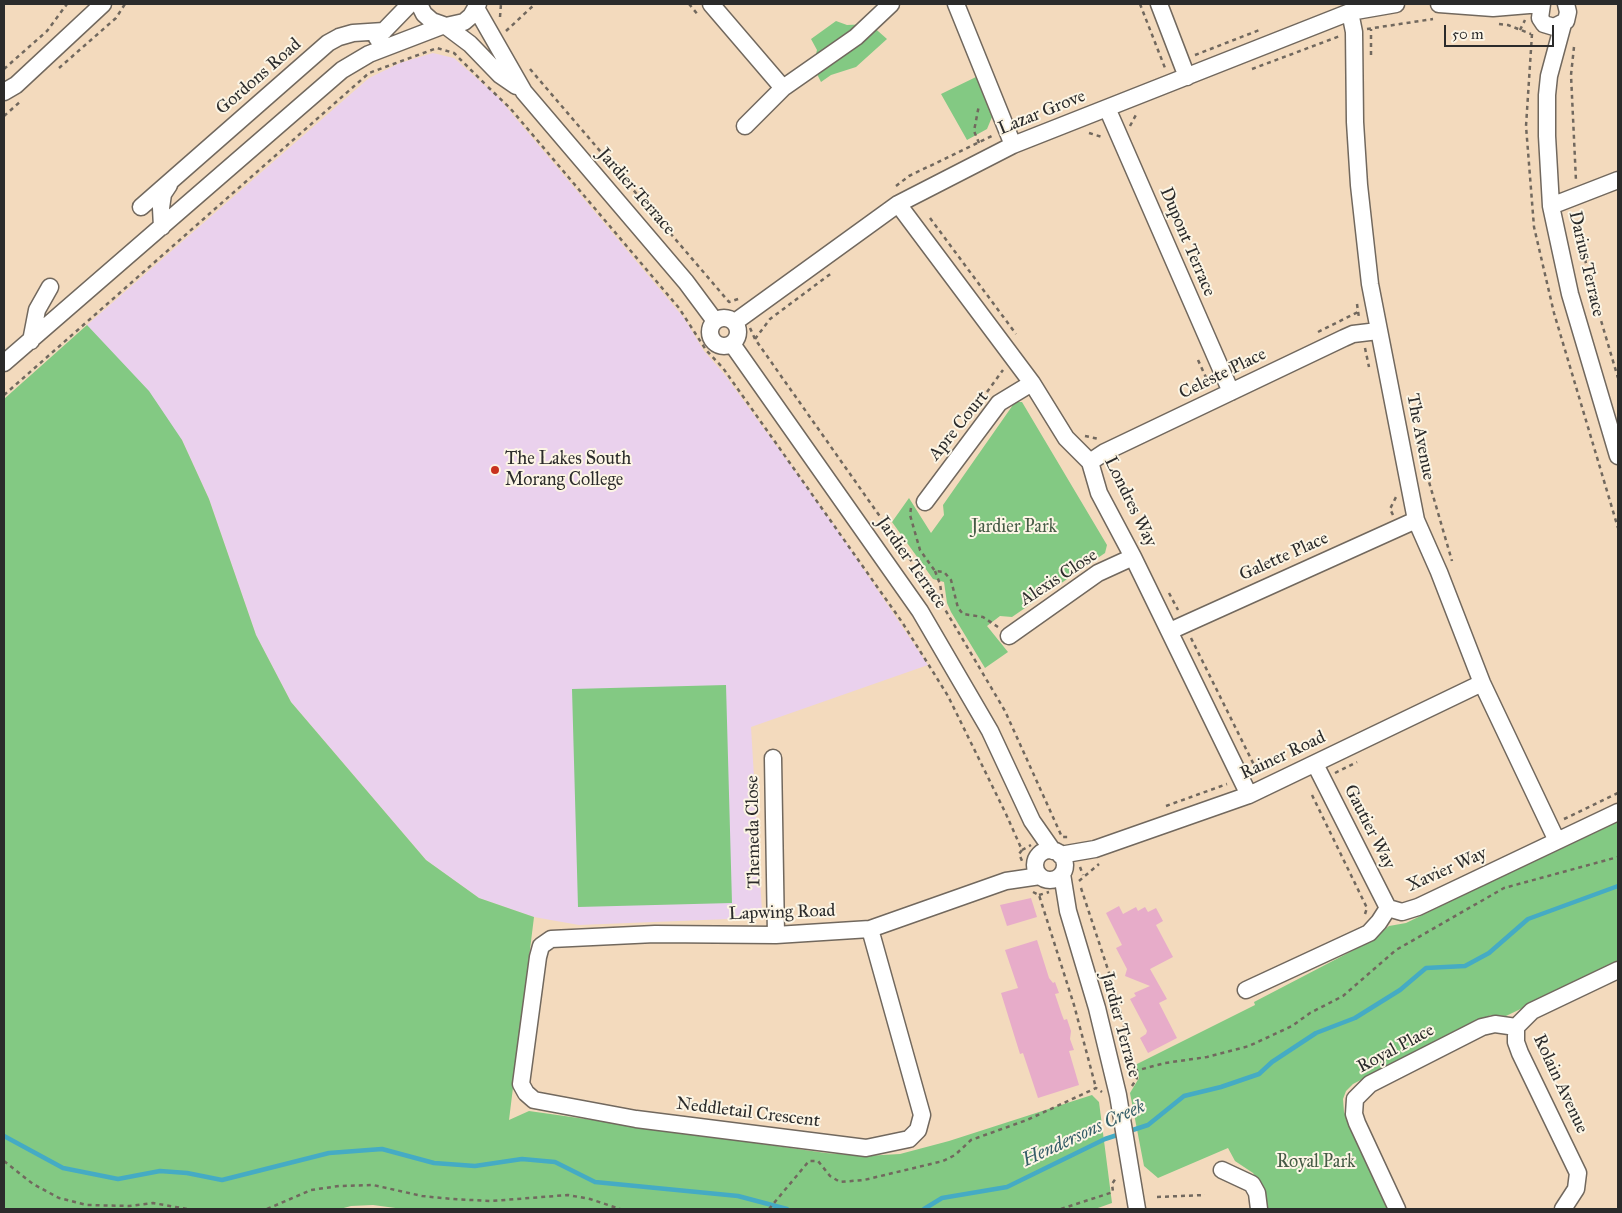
<!DOCTYPE html>
<html>
<head>
<meta charset="utf-8">
<style>
  body { margin:0 }
  #map { position:relative; width:1622px; height:1213px; overflow:hidden; background:#f3dabd; font-family:"IM FELL Great Primer",serif }
  canvas { display:block }
  .frame { position:absolute; inset:0; border:5px solid #2b2b2b; pointer-events:none }
  .scale { position:absolute; left:1444px; top:25px; width:110px; height:22px; box-sizing:border-box; border:2px solid #2b2b2b; border-top:0; padding-left:6px; font-size:15px; line-height:18px; white-space:nowrap; color:#2b2b2b; -webkit-text-stroke:4px #fcf5e5; paint-order:stroke }
</style>
</head>
<body>
<div id="map">
<canvas width="1622" height="1213"></canvas>
<div class="frame"></div>
<div class="scale">50 m</div>
</div>
<script>
const context = document.querySelector('canvas').getContext('2d');
context.lineJoin = 'round';
function fillPath(path, color) { context.fillStyle = color; context.fill(path, 'evenodd'); }
const poly = rows => new Path2D(rows.map(r => 'M' + r).join(''));
function stroke(path, color, width, dash) { context.strokeStyle = color; context.lineWidth = width; context.lineCap = dash ? 'butt' : 'round'; context.setLineDash(dash || []); context.stroke(path); }
function label(font, color, halo, rows, align = 'center') {
  context.font = font + ' "IM FELL Great Primer",serif'; context.lineWidth = 4; context.setLineDash([]); context.textBaseline = 'middle'; context.strokeStyle = halo; context.fillStyle = color; for (const [text, x, y, turn = 0] of rows) {
    context.save(); context.translate(x, y); context.rotate((+turn || 0) * Math.PI / 180); context.textAlign = isNaN(turn) ? turn : align; if (halo) context.strokeText(text, 0, 0); context.fillText(text, 0, 0); context.restore();
  }
}
fillPath(poly([
  [433,53,454,58,498,97,684,318,704,351,725,375,834,525,928,665,751,727,762,912,754,918,579,925,534,917,479,898,426,860,291,702,256,635,209,499,182,440,87,325,369,78,400,63]
]), '#ead1ed');
fillPath(poly([
  [836,21,847,25,870,24,887,39,856,67,831,75,821,82,813,66,817,50,811,39],
  [976,77,992,117,987,129,967,140,941,94],
  [87,325,149,391,182,440,209,499,256,635,291,702,426,860,479,898,534,917,509,1120,529,1111,826,1153,865,1156,900,1154,949,1141,1092,1095,1099,1102,1112,1203,1095,1209,403,1209,373,1205,351,1206,340,1209,4,1209,4,399],
  [1015,402,1022,402,1107,545,1105,553,1012,617,1000,616,987,626,1008,652,985,668,951,612,947,603,944,582,933,579,892,522,909,498,931,533,944,515,943,505],
  [726,685,732,903,578,907,572,689],
  [1618,820,1618,962,1506,1016,1491,1015,1470,1024,1353,1084,1346,1091,1343,1099,1344,1112,1389,1209,1266,1209,1261,1185,1253,1173,1235,1161,1228,1148,1158,1178,1144,1166,1130,1093,1139,1078,1135,1065,1255,1005,1254,1002,1371,941,1389,926,1406,923]
]), '#83c983');
stroke(poly([
  [4,1136,63,1168,118,1179,160,1171,187,1173,222,1180,329,1153,382,1149,434,1163,475,1166,522,1159,555,1162,595,1182,738,1196,787,1209],
  [924,1209,942,1198,1007,1187,1105,1139,1148,1125,1184,1096,1221,1087,1259,1074,1272,1062,1316,1033,1355,1018,1400,990,1426,968,1465,966,1489,953,1528,919,1618,886]
]), '#45abc4', 4.5);
fillPath(poly([
  [1031,898,1037,917,1007,926,1000,905],
  [1119,906,1123,914,1136,907,1138,911,1145,907,1148,912,1156,908,1163,921,1156,925,1173,957,1150,969,1167,999,1159,1003,1177,1038,1148,1053,1140,1038,1146,1034,1147,1031,1130,999,1136,996,1134,993,1150,986,1125,976,1127,969,1116,948,1122,945,1106,913],
  [1037,940,1049,978,1053,983,1055,982,1059,993,1055,994,1062,1015,1064,1020,1067,1019,1071,1031,1070,1039,1074,1050,1069,1051,1079,1085,1038,1098,1023,1053,1020,1054,1001,993,1018,988,1005,950]
]), '#e7acc9');
const minor = poly([
  [419,4,424,14,432,21,446,26,464,22,471,16,478,4],
  [711,4,783,88],
  [956,4,1013,145],
  [1159,4,1187,77],
  [1439,4,1493,8,1541,4],
  [1542,4,1540,18,1544,24,1554,27,1566,21,1568,12,1566,4],
  [476,8,524,92,686,282,715,321],
  [1350,12,1354,32,1355,122,1359,185,1370,284,1416,520,1439,572,1482,683,1557,841],
  [1563,24,1549,76,1547,95,1547,136,1551,206,1570,294,1618,456],
  [446,26,470,44,500,75,516,86],
  [377,38,410,4],
  [4,92,16,85,103,4],
  [1107,108,1231,392],
  [745,126,783,88,856,37,891,4],
  [898,204,1032,383,1066,438,1090,462,1099,493,1133,557,1249,795],
  [1551,206,1618,180],
  [141,207,328,43,339,37,353,33,384,31],
  [162,227,161,208,163,194,169,185],
  '710 332a14 14 0 1 1 28 0a14 14 0 1 1-28 0Z',
  [735,322,898,204,1013,145,1350,12,1396,4],
  [31,341,37,310,50,287],
  [732,344,920,611,990,731,1032,821,1053,851],
  [4,363,342,70,369,54,442,26],
  [1090,462,1105,452,1344,338,1353,334,1378,331],
  [925,502,999,403,1032,383],
  [1170,631,1416,520],
  [1009,636,1098,573,1133,557],
  [773,758,776,935],
  [1315,764,1388,908],
  '1035 865a15 15 0 1 1 30 0a15 15 0 1 1-30 0Z',
  [1060,855,1095,849,1249,795,1482,683],
  [1062,874,1068,911,1097,1008,1118,1095,1137,1209],
  [870,929,922,1115,918,1130,909,1139,866,1148,636,1119,534,1100,526,1093,521,1084,538,957,541,946,551,939,655,934,776,935,870,929,1006,881,1040,876],
  [1246,990,1369,933,1379,922,1388,908,1402,912,1418,907,1618,812],
  [1222,1170,1252,1184,1257,1193,1259,1209],
  [1397,1209,1357,1123,1354,1114,1355,1099,1370,1084,1482,1027,1495,1024,1516,1027],
  [1563,1209,1576,1189,1578,1173,1520,1053,1516,1042,1516,1027,1532,1011,1618,970]
]);
stroke(minor, '#71685e', 19);
stroke(poly([
  [689,4,699,16],
  [1140,4,1165,68],
  [500,17,501,4],
  [1499,24,1508,25,1531,34],
  [1367,29,1433,19],
  [1520,30,1525,20],
  [506,31,535,4],
  [1532,34,1526,126,1534,227,1554,313,1618,528],
  [1574,47,1571,75,1576,181],
  [1195,55,1262,29],
  [1371,55,1371,29],
  [59,68,116,18,125,4],
  [4,69,47,31,67,4],
  [530,69,729,302,741,298],
  [1252,69,1340,36],
  [488,87,510,108,679,308,706,350,723,368,902,622,948,696,1006,814,1022,850,1019,854,1023,863],
  [4,116,21,101],
  [1130,126,1137,113],
  [1089,133,1102,137],
  [979,143,974,131,979,105],
  [896,186,909,176,992,136],
  [1578,212,1578,228,1592,290,1618,378],
  [930,218,1016,334],
  [1357,304,1359,318],
  [750,328,755,339,943,606,1005,711,1062,837,1068,837],
  [1318,332,1358,312],
  [755,339,770,319,833,272],
  [1365,348,1369,367],
  [1198,360,1209,384],
  [1194,391,1211,382],
  [987,392,1003,370],
  [4,395,369,73,437,48,454,53,487,86],
  [1085,436,1099,439],
  [1418,444,1452,561],
  [911,508,910,515,920,550,935,571,944,572,951,580,958,608,963,614,983,617,998,627],
  [1393,515,1390,509,1396,497],
  [935,571,940,584,943,604],
  [1169,593,1178,610],
  [1191,638,1258,773],
  [1335,773,1357,762],
  [1312,795,1367,908,1365,914],
  [1166,806,1227,784],
  [1564,819,1618,793],
  [1022,850,1031,845],
  [1080,867,1083,875],
  [1079,881,1099,864],
  [1081,888,1116,994,1135,1071],
  [1033,892,1039,895,1074,1005,1096,1088],
  [1039,895,1049,892],
  [1132,1086,1137,1078,1135,1071,1165,1063,1207,1057,1249,1046,1292,1026,1310,1013,1343,996,1396,950,1504,888,1618,857],
  [4,1161,33,1184,59,1198,87,1205,129,1206,153,1203,187,1209],
  [1157,1197,1205,1195],
  [267,1209,311,1190,339,1186,373,1185,422,1196,452,1199,491,1201,568,1195,590,1199,620,1209],
  [769,1209,809,1161,818,1161,830,1176,840,1182,864,1180,943,1161,955,1155,971,1140,1027,1120,1096,1088,1102,1092],
  [1061,1209,1113,1192,1112,1184,1116,1178]
]), '#71685e', 2.5, [4, 4]);
stroke(minor, '#fff', 16);
for (const [x, y, r, color] of [
  [495,470,5,"#c8321e"]
]) { const dot = new Path2D(); dot.arc(x, y, r, 0, 2 * Math.PI); context.fillStyle = color; context.fill(dot); stroke(dot, '#fcf5e5', 2); }
label('18px', '#2b2b2b', '#fcf5e5', [
  ["Gordons Road",259,77,-41],
  ["Lazar Grove",1042,113,-22],
  ["Jardier Terrace",636,192,49],
  ["Dupont Terrace",1187,242,67],
  ["Darius Terrace",1586,264,77],
  ["Celeste Place",1223,374,-26],
  ["Apre Court",959,426,-51],
  ["The Avenue",1420,437,79],
  ["Londres Way",1130,502,64],
  ["Galette Place",1284,557,-24],
  ["Jardier Terrace",911,563,55],
  ["Alexis Close",1059,578,-33],
  ["Rainer Road",1283,756,-25],
  ["Gautier Way",1369,827,63],
  ["Themeda Close",754,832,-91],
  ["Xavier Way",1447,870,-24],
  ["Lapwing Road",782,913,-2],
  ["Jardier Terrace",1120,1025,75],
  ["Royal Place",1396,1049,-28],
  ["Rolain Avenue",1560,1084,65],
  ["Neddletail Crescent",748,1113,7]
]);
label('18px', '#2b2b2b', '#fcf5e5', [
  ["The Lakes South",505,460],
  ["Morang College",505,481]
], 'left');
label('18px', '#455a45', '#fcf5e5', [
  ["Jardier Park",1014,528],
  ["Royal Park",1316,1163]
]);
label('italic 19px', '#355e68', '#fcf5e5', [
  ["Hendersons Creek",1084,1134,-25]
]);
</script>
</body>
</html>
